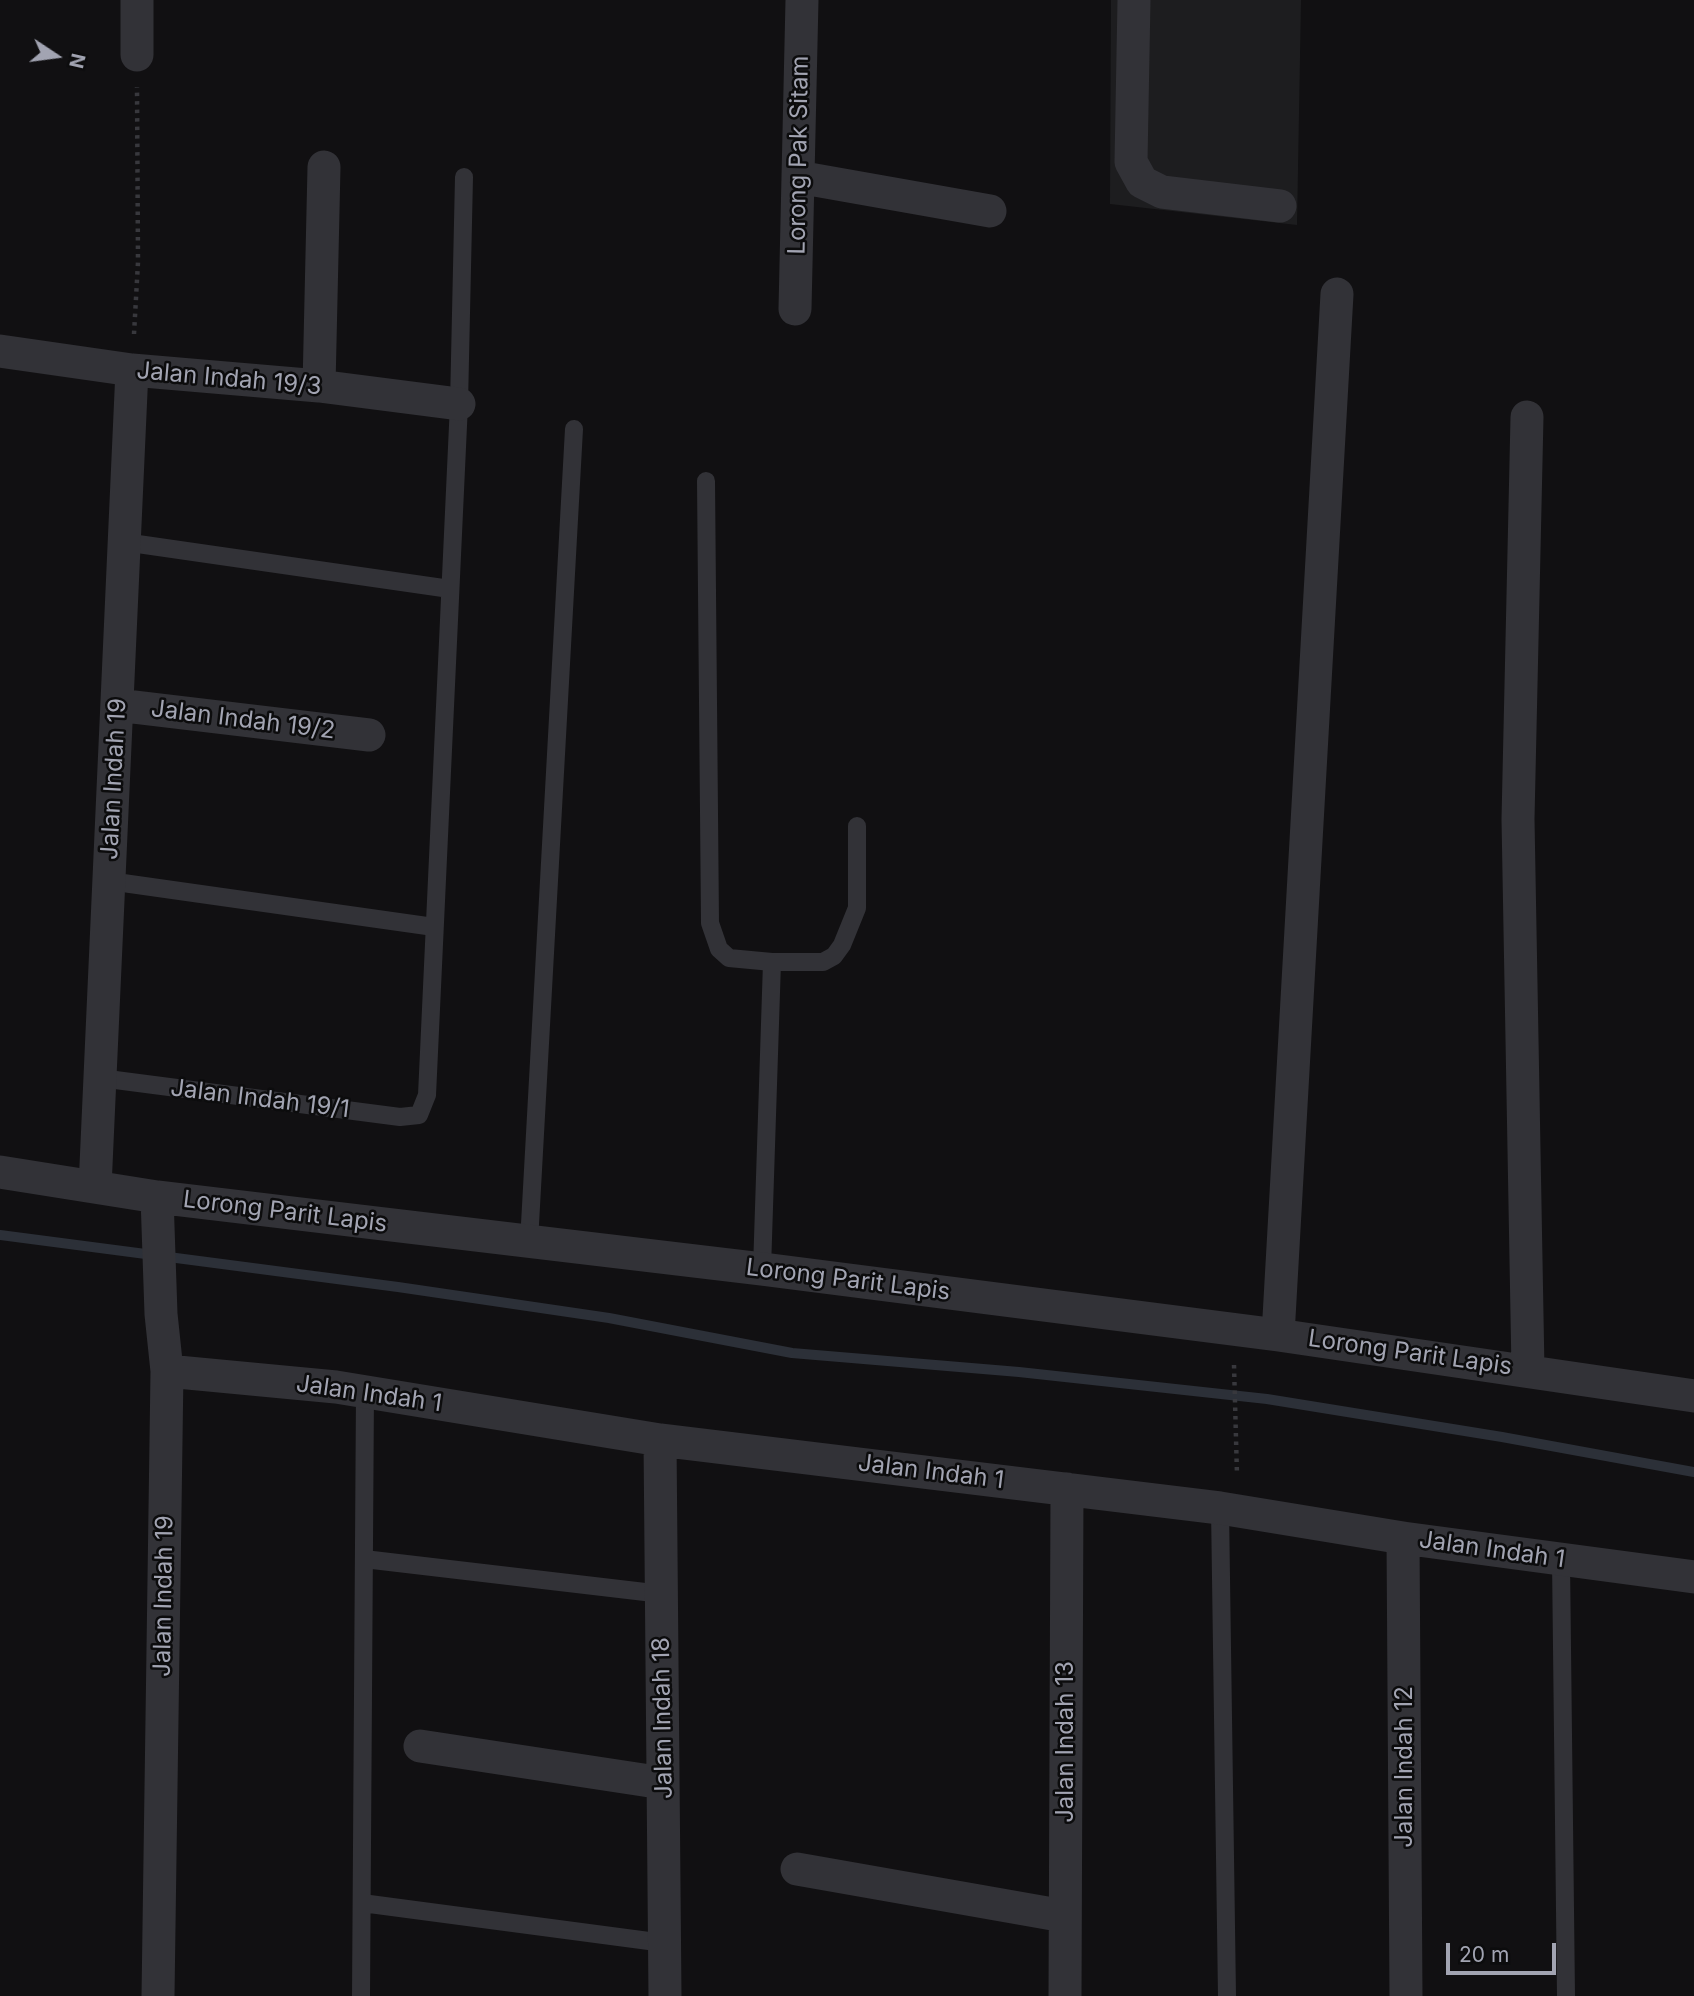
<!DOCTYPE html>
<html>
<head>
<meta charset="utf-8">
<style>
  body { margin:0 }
  #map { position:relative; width:1694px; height:1996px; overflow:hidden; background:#111012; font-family:Inter,sans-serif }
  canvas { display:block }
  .north { position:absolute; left:21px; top:21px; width:70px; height:70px; -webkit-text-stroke:5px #0c0c0d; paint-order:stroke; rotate:103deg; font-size:19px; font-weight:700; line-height:28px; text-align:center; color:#a2a4b2 }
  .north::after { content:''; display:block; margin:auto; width:24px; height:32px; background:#a2a4b2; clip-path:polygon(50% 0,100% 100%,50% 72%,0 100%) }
  .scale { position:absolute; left:1446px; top:1943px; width:110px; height:32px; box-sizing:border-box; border:4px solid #a2a4b2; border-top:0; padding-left:9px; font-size:21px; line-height:24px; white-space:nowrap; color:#a2a4b2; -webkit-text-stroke:5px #0c0c0d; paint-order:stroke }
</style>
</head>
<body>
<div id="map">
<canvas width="1694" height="1996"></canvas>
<div class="north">N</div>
<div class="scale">20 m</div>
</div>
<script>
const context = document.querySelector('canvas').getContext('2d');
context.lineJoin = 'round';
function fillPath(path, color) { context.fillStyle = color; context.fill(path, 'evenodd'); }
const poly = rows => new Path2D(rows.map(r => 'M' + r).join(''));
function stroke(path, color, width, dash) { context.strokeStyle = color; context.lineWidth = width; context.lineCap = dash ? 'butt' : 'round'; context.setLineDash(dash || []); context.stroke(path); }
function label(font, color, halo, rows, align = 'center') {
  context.font = font + ' Inter,sans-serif'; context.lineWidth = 5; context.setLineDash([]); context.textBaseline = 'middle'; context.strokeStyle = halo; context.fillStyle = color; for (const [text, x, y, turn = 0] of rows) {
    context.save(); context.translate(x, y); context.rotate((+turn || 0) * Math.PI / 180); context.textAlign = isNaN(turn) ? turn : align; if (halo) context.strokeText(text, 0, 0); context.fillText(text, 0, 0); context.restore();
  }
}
fillPath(poly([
  [1111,0,1301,0,1297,225,1110,204]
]), '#1d1d1f');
stroke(poly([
  [0,1235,398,1287,609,1318,792,1353,1019,1372,1267,1399,1502,1437,1694,1472]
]), '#2c3038', 10);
stroke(poly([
  [134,334,138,262,137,87],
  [1234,1365,1237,1475]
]), '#38383d', 4.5, [3.5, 5]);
stroke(poly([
  [706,481,710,923,719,949,729,958,772,962],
  [124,542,450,589],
  [109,881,434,927],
  [100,1078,400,1117,419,1115,427,1095,459,404,464,177],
  [529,1242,574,429],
  [762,1269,772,962,823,962,834,956,842,945,857,908,857,826],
  [1220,1508,1227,1996],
  [364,1559,662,1594],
  [1561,1560,1566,1996],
  [362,1903,664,1943],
  [361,1996,365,1392]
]), '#323237', 18);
stroke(poly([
  [1134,0,1131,162,1142,182,1162,192,1280,206],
  [137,55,137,0],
  [798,177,990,211],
  [795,309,802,0],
  [0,351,132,370,319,386,459,404],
  [319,386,324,167],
  [1527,417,1518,819,1528,1370],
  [117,705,369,735],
  [0,1172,157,1197,762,1269,1278,1335,1694,1396],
  [95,1187,132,370],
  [157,1197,161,1314,167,1371,158,1996],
  [1278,1335,1337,294],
  [167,1371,336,1387,660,1440,1220,1508,1403,1538,1694,1577],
  [660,1440,665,1996],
  [1403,1538,1406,1996],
  [420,1746,663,1783],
  [797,1869,1064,1916],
  [1065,1996,1067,1489]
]), '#323237', 33);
label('24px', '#a2a4b2', '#0c0c0d', [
  ["Lorong Pak Sitam",799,155,-89],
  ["Jalan Indah 19/3",229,379,5],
  ["Jalan Indah 19/2",243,720,7],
  ["Jalan Indah 19",114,779,-87],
  ["Jalan Indah 19/1",260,1099,7],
  ["Lorong Parit Lapis",285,1212,7],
  ["Lorong Parit Lapis",848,1280,7],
  ["Lorong Parit Lapis",1410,1353,8],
  ["Jalan Indah 1",369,1394,8],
  ["Jalan Indah 1",931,1472,7],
  ["Jalan Indah 1",1492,1550,8],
  ["Jalan Indah 19",164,1596,-89],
  ["Jalan Indah 18",663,1718,-91],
  ["Jalan Indah 13",1066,1742,-90],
  ["Jalan Indah 12",1405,1767,-90]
]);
</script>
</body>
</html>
